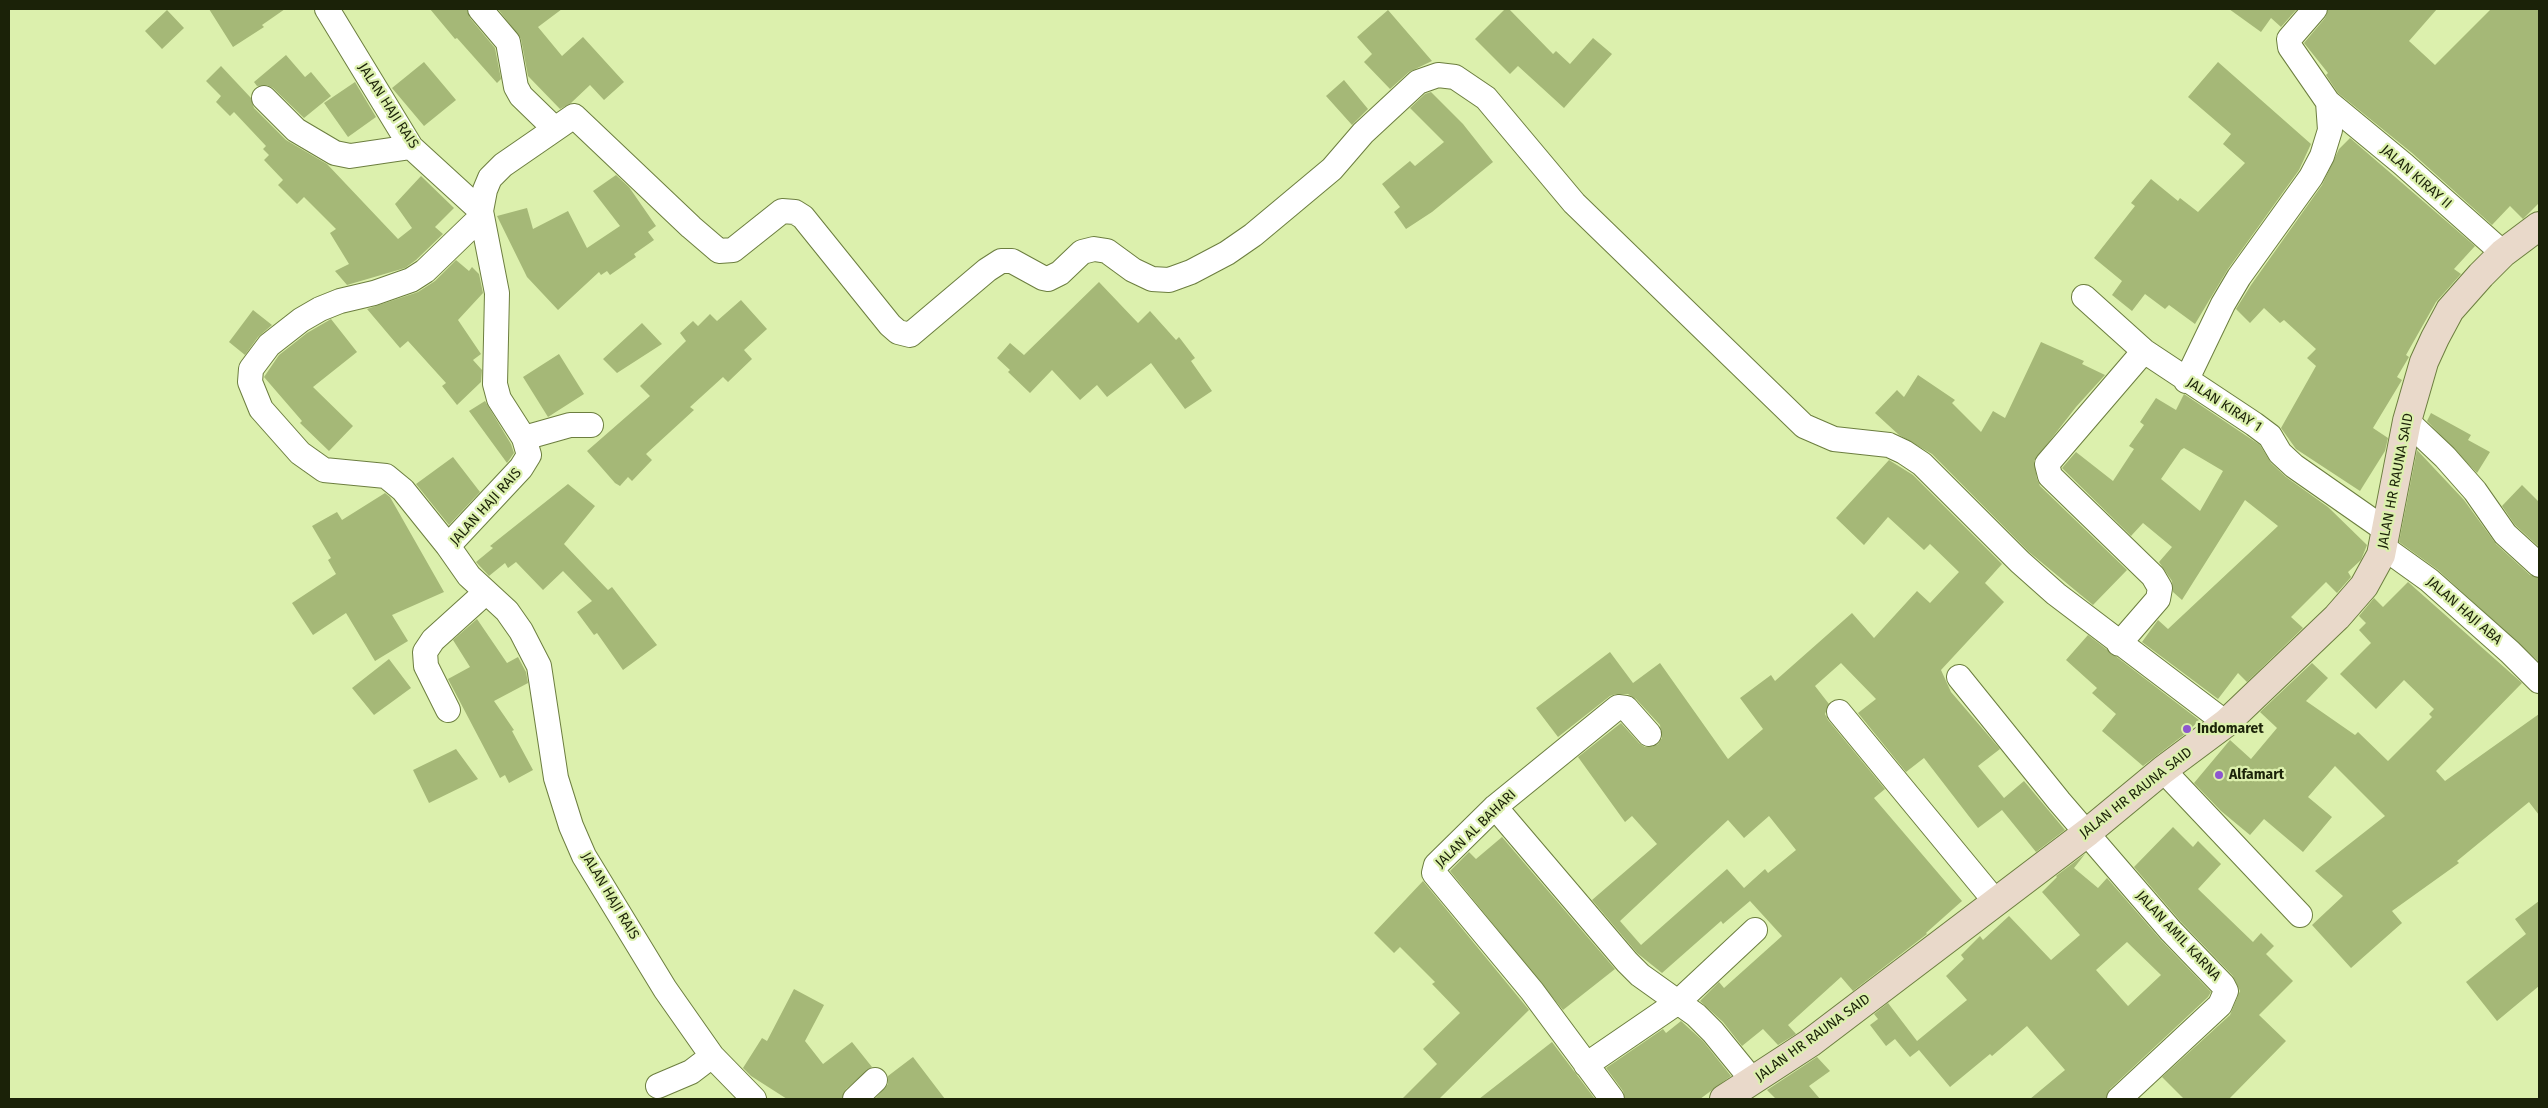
<!DOCTYPE html>
<html>
<head>
<meta charset="utf-8">
<style>
  body { margin:0 }
  #map { position:relative; width:2548px; height:1108px; overflow:hidden; background:#dcf0ad; font-family:"Fira Sans",sans-serif }
  canvas { display:block }
  .frame { position:absolute; inset:0; border:10px solid #1b2208; pointer-events:none }
</style>
</head>
<body>
<div id="map">
<canvas width="2548" height="1108"></canvas>
<div class="frame"></div>
</div>
<script>
const context = document.querySelector('canvas').getContext('2d');
context.lineJoin = 'round';
function fillPath(path, color) { context.fillStyle = color; context.fill(path, 'evenodd'); }
const poly = rows => new Path2D(rows.map(r => 'M' + r).join(''));
function stroke(path, color, width, dash) { context.strokeStyle = color; context.lineWidth = width; context.lineCap = dash ? 'butt' : 'round'; context.setLineDash(dash || []); context.stroke(path); }
function label(font, color, halo, rows, align = 'center') {
  context.font = font + ' "Fira Sans",sans-serif'; context.lineWidth = 4.5; context.setLineDash([]); context.textBaseline = 'middle'; context.strokeStyle = halo; context.fillStyle = color; for (const [text, x, y, turn = 0] of rows) {
    context.save(); context.translate(x, y); context.rotate((+turn || 0) * Math.PI / 180); context.textAlign = isNaN(turn) ? turn : align; if (halo) context.strokeText(text, 0, 0); context.fillText(text, 0, 0); context.restore();
  }
}
fillPath(poly([
  [209,9,285,9,262,25,264,27,233,47],
  [430,9,467,9,470,18,495,48,501,79,497,83,457,38,455,39],
  [498,9,562,9,538,27,562,56,583,37,624,82,604,100,590,85,571,103,560,109,528,76,521,39],
  [1505,9,1509,9,1553,54,1556,51,1570,64,1593,38,1612,54,1564,108,1518,66,1510,74,1475,39],
  [2229,9,2297,9,2281,27,2271,18,2261,32],
  [2328,9,2437,9,2409,41,2435,65,2491,9,2539,9,2539,203,2523,219,2510,206,2492,225,2412,153,2338,93,2326,75,2328,73,2304,43,2325,18],
  [167,10,184,28,162,49,145,31],
  [1388,10,1432,61,1409,72,1390,89,1364,62,1372,54,1357,37],
  [286,55,305,77,311,72,331,96,304,118,273,88,267,85,257,86,254,82],
  [424,62,456,100,424,126,392,88],
  [2218,62,2311,144,2299,170,2228,269,2195,324,2169,305,2165,309,2145,294,2132,311,2112,295,2122,281,2094,258,2135,206,2131,203,2151,179,2178,201,2180,198,2198,212,2245,163,2223,144,2231,134,2188,97],
  [221,66,251,98,254,108,286,140,327,164,398,239,412,228,395,204,421,176,454,208,435,227,443,234,416,260,405,268,347,285,335,271,349,264,330,233,336,229,304,197,297,204,278,185,283,180,264,160,269,155,263,149,266,146,234,112,230,116,216,102,221,96,206,81],
  [1344,80,1368,109,1352,125,1326,96],
  [355,82,376,117,348,137,324,103],
  [1431,92,1463,124,1493,162,1432,212,1406,229,1394,212,1400,207,1382,184,1410,161,1415,166,1444,142,1410,108,1425,94],
  [2350,138,2475,246,2454,269,2461,274,2436,302,2406,355,2409,357,2397,377,2402,380,2373,428,2388,438,2385,451,2360,491,2296,449,2281,428,2316,366,2307,358,2316,349,2284,320,2280,323,2264,308,2250,323,2236,309,2251,285,2322,185,2339,149],
  [616,175,629,187,656,226,648,232,654,240,634,254,636,257,610,275,607,271,601,275,599,272,558,310,527,277,497,216,527,208,533,229,568,211,587,248,620,226,593,191],
  [456,260,469,271,472,267,479,274,483,293,458,320,481,354,473,360,482,370,481,382,457,405,442,386,446,383,408,341,400,348,367,309,418,292,435,281],
  [1099,282,1138,323,1150,311,1176,340,1179,337,1195,358,1191,361,1212,391,1185,409,1151,363,1107,397,1097,385,1080,400,1052,370,1030,393,1008,372,1010,370,997,358,1010,343,1024,355],
  [741,300,767,329,744,350,752,359,728,382,723,377,690,407,694,410,646,454,652,460,632,481,628,477,620,486,615,483,587,451,650,396,640,386,686,341,680,333,693,321,698,326,710,314,717,321],
  [253,310,272,325,258,337,245,355,229,342],
  [331,319,357,352,313,387,353,426,329,451,300,423,302,421,264,377,279,355,307,333],
  [642,323,662,344,617,373,603,359],
  [2041,342,2084,361,2082,364,2105,375,2076,407,2034,461,2037,479,2040,486,2127,570,2093,605,2029,552,1932,454,1899,435,1875,413,1897,390,1904,397,1918,375,1955,400,1952,403,1981,432,1993,411,2005,418],
  [559,354,584,394,548,417,523,377],
  [2184,394,2260,445,2271,463,2286,477,2328,507,2367,545,2361,560,2348,572,2351,577,2337,593,2326,582,2291,617,2303,628,2247,682,2238,673,2218,699,2142,642,2158,620,2168,629,2278,526,2245,500,2182,600,2173,592,2172,581,2159,562,2172,547,2143,523,2131,536,2062,468,2076,452,2113,481,2134,449,2129,446,2144,425,2140,422,2156,398,2176,410],
  [2184,448,2223,471,2200,511,2161,479,2181,450],
  [485,401,511,444,514,453,507,463,469,411],
  [2431,413,2471,435,2468,440,2490,452,2477,473,2427,421],
  [2417,450,2464,500,2496,544,2530,575,2539,578,2539,662,2438,570,2399,542],
  [453,457,480,492,449,525,416,484],
  [1889,460,1913,475,2002,564,1985,583,2004,602,1941,670,1951,692,2000,749,1978,766,2004,798,2024,781,2065,830,2036,852,2002,810,1978,828,1924,758,1906,772,1858,713,1876,699,1841,663,1815,686,1829,704,1825,714,1828,720,1885,789,1874,798,1962,901,1926,933,1927,934,1853,991,1841,977,1788,1025,1796,1034,1778,1045,1763,1029,1742,1046,1723,1022,1700,1001,1719,982,1724,988,1782,936,1750,901,1723,924,1721,921,1662,973,1637,953,1592,900,1657,844,1632,816,1625,822,1578,757,1621,723,1639,743,1645,747,1652,747,1658,744,1662,738,1660,725,1636,699,1628,694,1615,694,1610,696,1558,737,1536,708,1610,652,1633,683,1660,663,1728,759,1763,729,1740,698,1771,675,1775,681,1852,613,1874,638,1917,591,1930,603,1959,572,1930,544,1924,550,1888,517,1864,545,1836,518],
  [1769,816,1796,850,1768,873,1765,869,1744,888,1727,869,1641,945,1620,921,1728,820,1744,838],
  [568,484,595,506,564,544,608,590,612,587,657,645,623,670,597,633,594,635,577,612,592,601,563,571,543,590,516,562,508,568,505,563,489,576,476,562,493,548,490,546],
  [2522,485,2539,502,2539,547,2515,525,2502,506],
  [385,493,390,497,444,592,392,615,408,641,375,661,346,613,313,635,292,603,336,574,328,560,331,558,312,526,337,512,342,520],
  [2408,582,2522,683,2436,771,2445,781,2539,714,2539,815,2529,802,2457,861,2459,863,2392,911,2402,923,2351,968,2312,925,2343,896,2315,871,2385,816,2335,766,2308,797,2332,817,2303,852,2264,819,2250,835,2221,811,2194,783,2230,740,2251,759,2277,728,2260,712,2312,663,2328,678,2306,701,2355,735,2358,732,2388,761,2432,717,2429,714,2434,709,2404,680,2376,709,2340,674,2371,643,2359,630,2366,623,2359,616,2374,598,2383,607],
  [477,619,507,663,518,657,526,672,528,683,494,701,514,730,512,731,533,770,509,783,505,775,500,778,448,679,470,667,453,640],
  [2088,635,2199,720,2189,731,2143,766,2102,731,2116,714,2092,693,2097,688,2066,660],
  [389,659,411,688,374,715,352,688],
  [456,749,478,779,429,803,413,770],
  [2173,827,2193,847,2198,841,2221,864,2198,889,2253,942,2261,933,2274,946,2266,954,2293,981,2259,1015,2286,1041,2229,1099,2184,1099,2162,1077,2230,1015,2240,991,2233,976,2181,922,2134,867],
  [1502,837,1615,969,1563,1010,1450,871,1469,852,1476,859],
  [2085,854,2074,868,2098,888,2107,878,2161,940,2211,992,2208,997,2110,1089,2106,1099,2030,1099,2065,1070,2027,1026,1992,1056,1990,1054,1950,1087,1919,1050,1910,1057,1895,1039,1886,1046,1870,1025,1878,1019,1874,1014,1888,1003,1917,1041,1967,1000,1946,976,1964,959,1961,955,1980,936,1983,940,2009,916,2051,960,2080,935,2042,892,2057,877,2056,876],
  [2127,942,2161,975,2128,1006,2096,970],
  [1423,881,1529,1010,1439,1099,1402,1099,1437,1064,1423,1049,1460,1013,1432,984,1435,982,1400,947,1394,953,1374,933],
  [2539,901,2539,986,2497,1021,2466,982,2526,934,2515,919],
  [794,989,824,1005,805,1041,823,1064,852,1042,872,1067,846,1089,842,1099,787,1099,751,1076,743,1068,762,1038,767,1041],
  [1681,1021,1703,1041,1731,1076,1700,1099,1625,1099,1623,1091,1606,1068,1663,1029,1666,1033],
  [1552,1042,1595,1099,1479,1099],
  [913,1057,945,1099,875,1099,888,1084,888,1076],
  [1817,1057,1830,1071,1809,1086,1820,1099,1776,1099,1767,1090]
]), '#a5b877');
const minor = poly([
  [327,9,411,147,481,211,497,293,495,384,499,399,524,438,529,455,521,468,448,546,469,576,507,611,521,631,539,666,556,778,571,826,584,856,665,989,712,1056,754,1099],
  [480,9,508,42,516,87,521,96,555,129],
  [264,98,296,130,335,153,350,156,411,147],
  [2328,102,2403,164,2503,253],
  [481,211,485,190,490,178,503,165,574,116,691,227,719,251,733,250,782,211,795,212,803,217,890,325,898,332,910,335,987,270,1001,261,1012,261,1043,278,1048,279,1060,273,1082,252,1094,249,1107,251,1133,270,1152,279,1169,280,1191,272,1227,253,1253,235,1332,169,1363,133,1418,82,1438,75,1455,77,1486,98,1574,203,1804,426,1834,439,1889,445,1904,452,1922,464,2020,562,2056,594,2226,723],
  [2084,297,2144,351,2254,424,2270,436,2280,453,2294,466,2387,531],
  [2186,381,2223,304,2239,277,2311,177,2322,156,2330,130,2328,102,2290,47,2289,39,2315,9],
  [2407,421,2445,457,2475,491,2505,534,2539,565],
  [524,438,570,425,591,425],
  [448,546,403,490,386,476,324,470,300,453,261,409,250,382,251,369,269,345,301,320,320,309,340,301,374,293,411,280,425,271,482,216],
  [2383,547,2429,580,2510,652,2539,681],
  [2119,644,2158,599,2160,588,2153,576,2050,476,2047,464,2144,351],
  [1959,677,2059,801,2171,931,2223,985,2226,991,2220,1005,2119,1099],
  [448,710,426,666,425,652,433,640,485,593],
  [1839,712,1995,901],
  [2163,770,2300,915],
  [1495,807,1627,962,1640,975,1696,1015,1713,1032,1753,1081],
  [1586,1065,1678,1002,1755,930],
  [658,1086,691,1072,712,1056],
  [855,1099,875,1080],
  [1612,1099,1532,991,1434,873,1436,865,1495,807,1618,707,1626,708,1649,734]
]);
const secondary = poly([
  [1724,1099,1810,1043,2088,832,2163,770,2226,723,2337,617,2364,586,2381,555,2407,421,2424,362,2435,338,2450,310,2481,275,2503,253,2539,226]
]);
stroke(minor, '#6c7e3f', 26);
stroke(secondary, '#6c7e3f', 30);
stroke(minor, '#fff', 24);
stroke(secondary, '#e9d9ca', 28);
for (const [x, y, r, color] of [
  [2187,729,5,"#8d57cf"],
  [2219,775,5,"#8d57cf"]
]) { const dot = new Path2D(); dot.arc(x, y, r, 0, 2 * Math.PI); context.fillStyle = color; context.fill(dot); stroke(dot, '#dcf0ad', 2); }
label('14px', '#1b2208', '#dcf0ad', [
  ["JALAN HAJI RAIS",388,106,57],
  ["JALAN KIRAY II",2416,177,41],
  ["JALAN KIRAY 1",2224,405,33],
  ["JALAN HR RAUNA SAID",2396,481,-79],
  ["JALAN HAJI RAIS",486,507,-48],
  ["JALAN HAJI ABA",2464,611,41],
  ["JALAN HR RAUNA SAID",2136,793,-38],
  ["JALAN AL BAHARI",1476,829,-44],
  ["JALAN HAJI RAIS",610,896,59],
  ["JALAN AMIL KARNA",2178,936,47],
  ["JALAN HR RAUNA SAID",1813,1038,-36]
]);
label('bold 14px', '#1b2208', '#dcf0ad', [
  ["Indomaret",2197,729],
  ["Alfamart",2229,775]
], 'left');
</script>
</body>
</html>
